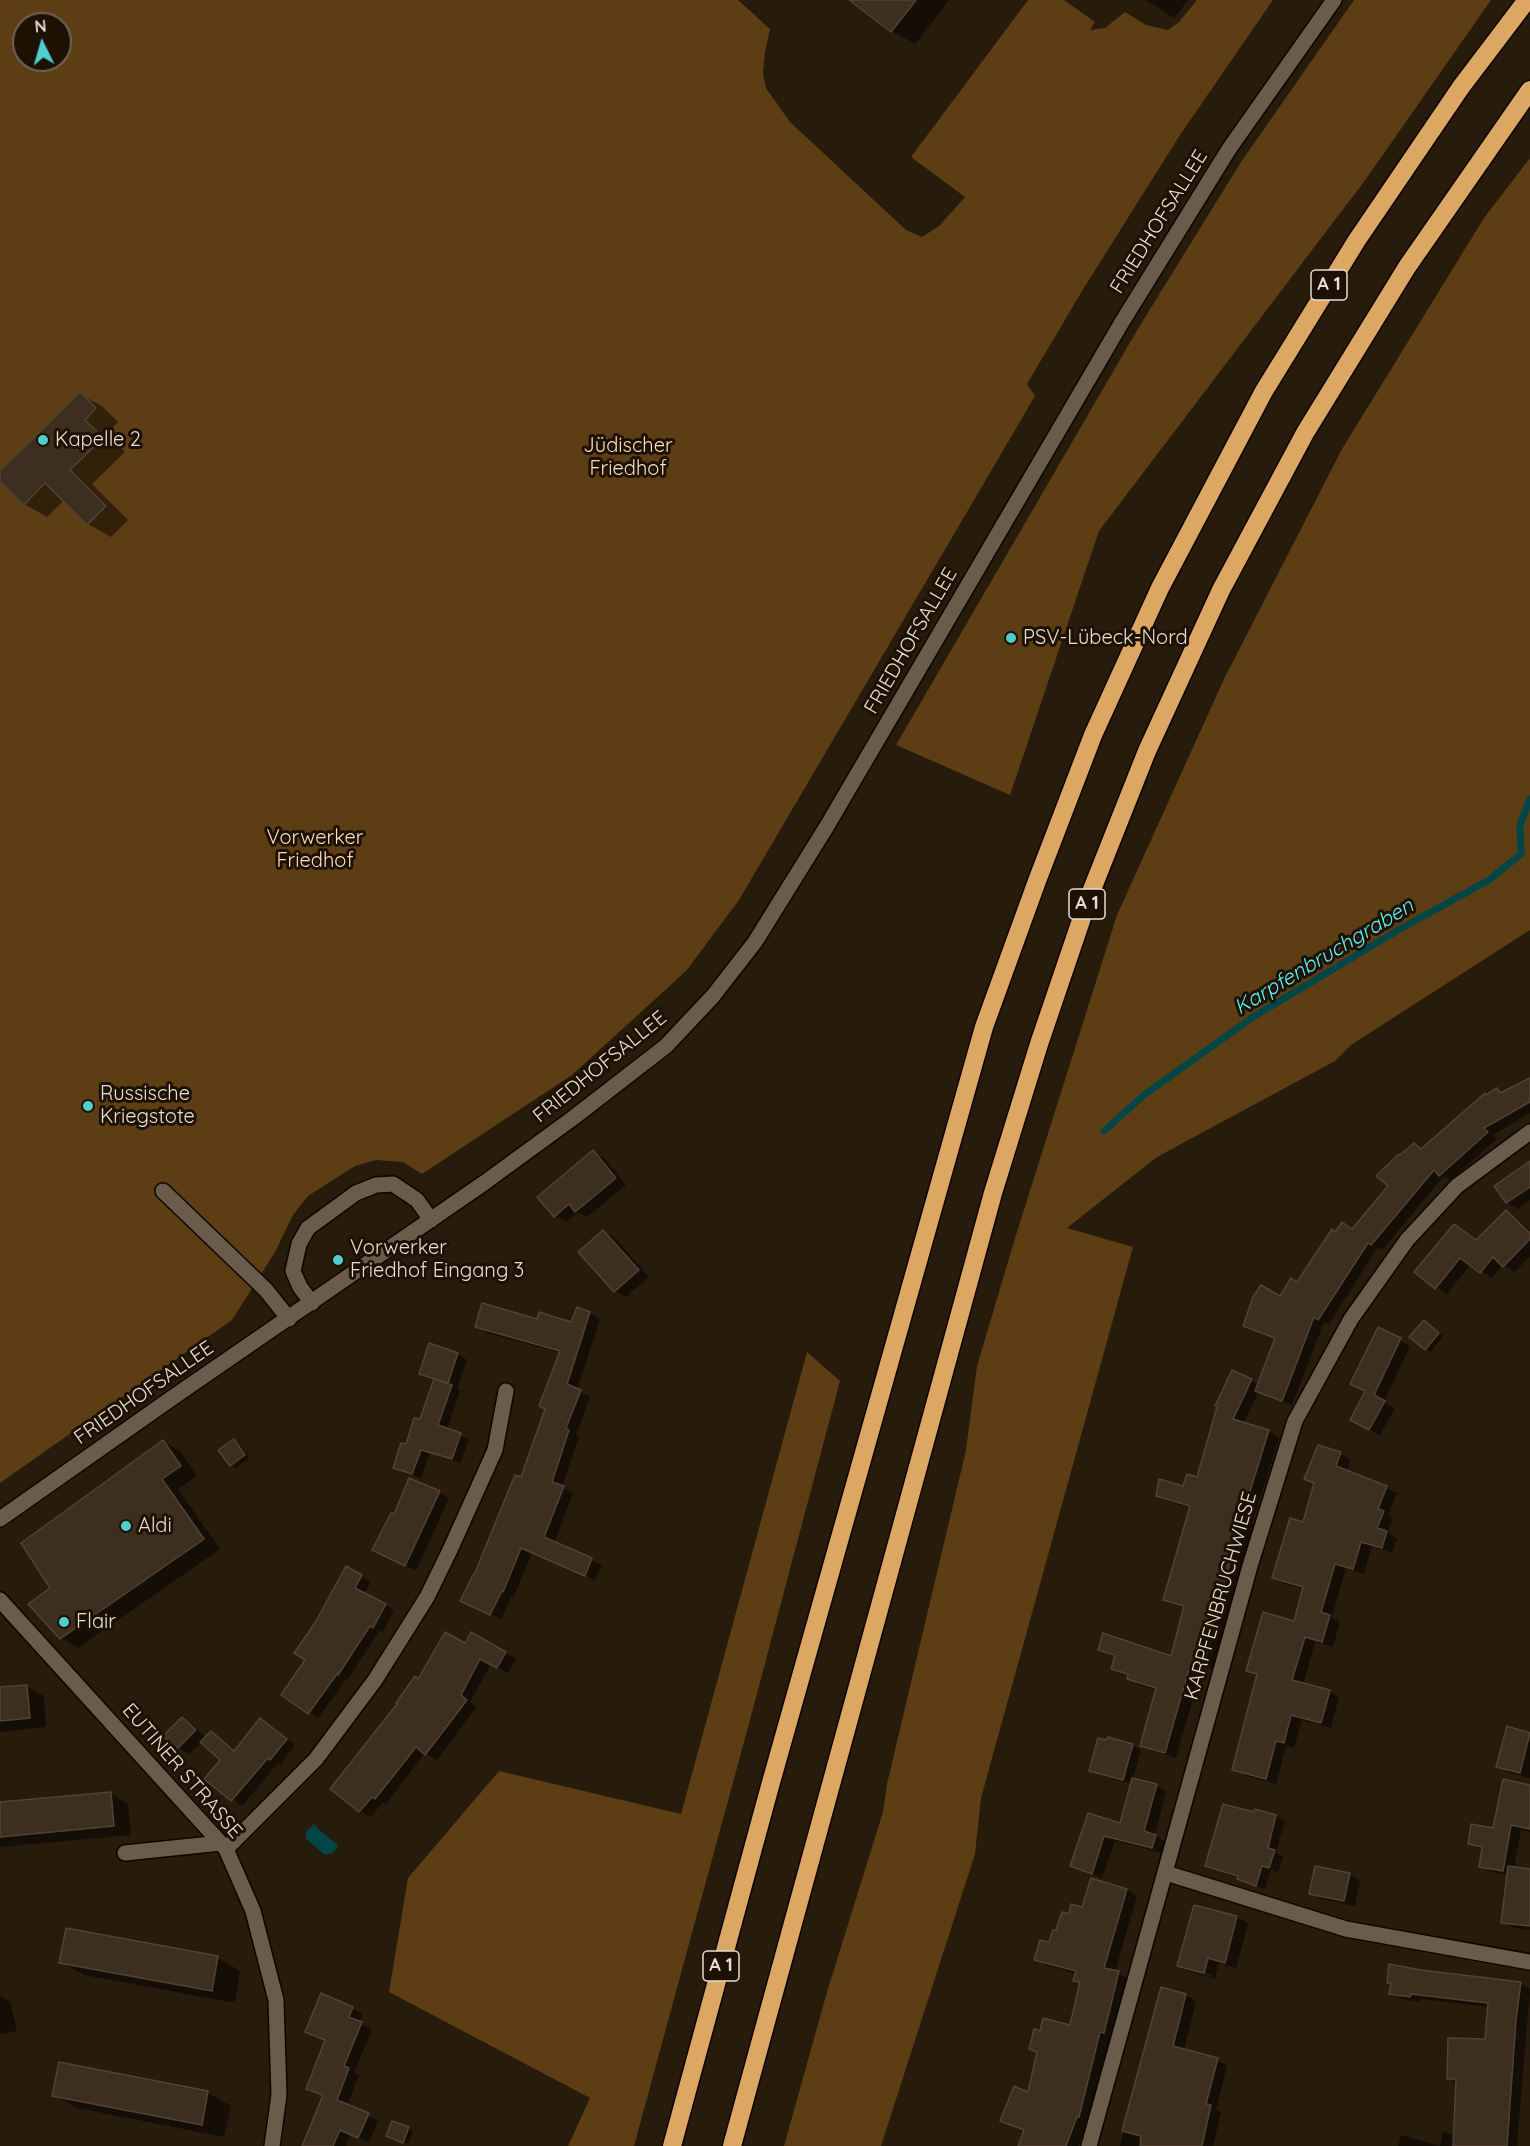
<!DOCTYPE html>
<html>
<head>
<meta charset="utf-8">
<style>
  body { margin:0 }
  #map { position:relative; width:1530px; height:2146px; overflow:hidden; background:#271b0c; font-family:Quicksand,sans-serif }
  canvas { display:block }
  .north { position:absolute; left:12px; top:12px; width:60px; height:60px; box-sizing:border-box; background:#1d1104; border:2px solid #6d6357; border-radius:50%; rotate:355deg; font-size:16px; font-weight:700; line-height:24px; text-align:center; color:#e6ddd4 }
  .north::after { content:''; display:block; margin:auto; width:21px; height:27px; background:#52cdcf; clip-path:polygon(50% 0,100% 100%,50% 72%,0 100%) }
</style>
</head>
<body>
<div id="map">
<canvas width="1530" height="2146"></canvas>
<div class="north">N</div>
</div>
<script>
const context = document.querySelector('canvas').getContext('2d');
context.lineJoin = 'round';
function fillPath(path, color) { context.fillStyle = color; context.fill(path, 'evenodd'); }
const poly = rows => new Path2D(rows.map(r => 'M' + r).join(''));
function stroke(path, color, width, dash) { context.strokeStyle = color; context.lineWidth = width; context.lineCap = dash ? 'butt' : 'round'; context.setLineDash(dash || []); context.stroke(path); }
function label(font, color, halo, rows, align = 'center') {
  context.font = font + ' Quicksand,sans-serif'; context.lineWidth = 6; context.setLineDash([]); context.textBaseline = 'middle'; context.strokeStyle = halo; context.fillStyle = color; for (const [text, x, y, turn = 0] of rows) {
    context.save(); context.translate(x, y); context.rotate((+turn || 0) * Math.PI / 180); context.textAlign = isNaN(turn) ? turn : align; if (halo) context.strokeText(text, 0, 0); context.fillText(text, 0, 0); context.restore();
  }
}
fillPath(poly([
  [0,0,738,0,770,29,765,52,763,73,766,88,790,122,906,230,922,237,939,226,965,197,911,157,1028,0,1064,0,1095,22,1090,30,1105,28,1125,12,1146,25,1168,30,1179,22,1197,0,1273,0,1180,135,1082,291,1027,384,1035,396,994,466,739,900,686,971,572,1075,422,1174,403,1162,376,1160,355,1166,308,1196,293,1215,275,1252,232,1320,0,1483],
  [24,24,60,24,60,60,24,60],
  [1354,0,1491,0,1366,179,1099,531,1010,795,896,745,1139,327,1241,162],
  [1530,158,1530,930,1351,1045,1335,1061,1157,1157,1067,1228,1133,1247,981,1798,975,1854,881,2146,784,2146,827,1992,883,1812,887,1784,966,1450,977,1366,1016,1235,1117,915,1224,679,1342,449,1484,218],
  [807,1352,840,1381,747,1731,634,2146,568,2146,590,2098,389,1992,408,1878,499,1771,681,1814]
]), '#5c3d14');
fillPath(poly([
  [314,1824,318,1829,338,1845,337,1849,331,1854,324,1854,306,1839,306,1832]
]), '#014647');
fillPath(poly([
  [851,0,949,0,915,44,892,31],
  [1146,0,1188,0,1174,18],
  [80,394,103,407,118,422,107,434,125,452,92,484,128,520,111,537,88,524,64,500,47,517,24,504,0,479,0,473],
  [1530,1079,1530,1113,1493,1135,1497,1139,1450,1180,1444,1176,1382,1250,1378,1247,1329,1324,1324,1322,1292,1405,1259,1391,1243,1424,1268,1431,1279,1438,1252,1524,1254,1525,1235,1585,1214,1670,1202,1667,1176,1758,1153,1751,1142,1745,1157,1690,1139,1685,1129,1679,1129,1676,1113,1668,1116,1657,1100,1649,1172,1658,1185,1608,1165,1599,1191,1508,1168,1501,1158,1495,1184,1488,1198,1478,1251,1380,1259,1385,1277,1339,1245,1326,1298,1284,1336,1234,1353,1230,1390,1186,1401,1157,1414,1144,1423,1149,1487,1096,1497,1090,1502,1093],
  [593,1152,604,1158,626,1185,587,1217,578,1212,566,1222,555,1216],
  [1530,1162,1530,1200,1518,1209,1507,1202,1496,1186],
  [1506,1212,1517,1218,1530,1230,1530,1256,1515,1272,1503,1265,1492,1278,1471,1264,1447,1294,1417,1272,1478,1241],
  [604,1231,615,1238,649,1277,626,1297,615,1291],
  [589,1313,600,1319,577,1390,590,1397,576,1435,579,1437,562,1487,573,1493,554,1543,602,1565,595,1580,532,1553,514,1596,512,1595,501,1619,472,1606,522,1479,547,1409,561,1353,487,1333,476,1327,538,1321,572,1324],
  [1429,1325,1443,1336,1431,1352,1426,1349],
  [1379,1329,1410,1346,1384,1402,1395,1408,1380,1435,1362,1426,1366,1391],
  [457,1354,467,1360,457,1388,460,1391,447,1430,469,1439,461,1463,430,1453,421,1478,403,1472,395,1467,421,1421,435,1380,421,1374],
  [234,1440,239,1443,249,1458,236,1468,231,1465,220,1450],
  [163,1442,180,1451,197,1476,178,1489,220,1549,78,1648,61,1638,30,1604,52,1588],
  [1319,1447,1341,1454,1351,1460,1346,1472,1397,1493,1388,1515,1393,1518,1388,1533,1397,1539,1392,1553,1372,1546,1364,1574,1346,1568,1332,1617,1340,1622,1333,1647,1315,1642,1303,1685,1329,1691,1339,1697,1331,1728,1302,1720,1294,1748,1286,1746,1276,1784,1244,1775,1234,1769,1258,1676,1248,1671,1296,1623,1304,1589,1284,1584,1274,1578,1304,1524,1315,1484,1306,1479],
  [439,1492,449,1498,416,1571,385,1556,394,1516],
  [346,1568,371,1582,364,1594,394,1610,383,1632,380,1630,348,1679,347,1678,318,1718,283,1694,307,1660],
  [471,1634,516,1659,508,1673,491,1664,470,1702,476,1707,437,1760,425,1753,386,1804,383,1802,371,1817,360,1811,332,1789,419,1681,466,1645],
  [27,1686,44,1696,46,1727,0,1732,0,1689],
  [182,1719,193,1725,206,1738,212,1732,235,1751,260,1720,295,1745,281,1764,278,1763,242,1806,206,1778,222,1760,202,1742,189,1754,178,1748,165,1736],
  [1508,1728,1530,1734,1530,1778,1508,1772,1497,1766],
  [1133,1745,1141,1750,1133,1779,1156,1785,1166,1791,1155,1836,1166,1842,1163,1853,1115,1841,1102,1878,1072,1866,1088,1815,1121,1825,1132,1784,1099,1775,1090,1770],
  [1530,1786,1530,1832,1521,1830,1514,1869,1530,1871,1530,1930,1514,1928,1503,1922,1509,1875,1491,1872,1481,1866,1483,1850,1470,1844,1494,1829],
  [111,1794,128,1804,131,1835,0,1847,0,1804],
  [1256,1811,1276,1816,1285,1821,1276,1852,1283,1857,1278,1872,1271,1870,1265,1889,1206,1865,1255,1814],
  [1349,1874,1360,1881,1355,1906,1321,1899,1310,1893],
  [1092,1880,1127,1890,1137,1896,1115,1972,1129,1979,1114,2038,1111,2037,1090,2122,1088,2122,1078,2146,1020,2146,1025,2132,1002,2121,1030,2094,1038,2053,1031,2049,1041,2032,1071,2026,1081,1984,1075,1980,1077,1974,1046,1965,1036,1959,1050,1944,1070,1916,1083,1909],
  [1195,1906,1237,1917,1248,1924,1236,1968,1219,1963,1215,1979,1190,1972,1179,1965],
  [1189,1968,1212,1974,1211,1977,1189,1971],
  [218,1958,240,1971,235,2003,84,1975,61,1962],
  [1421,1971,1520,1983,1530,1989,1517,2146,1398,2146,1401,2135,1440,2146,1443,2132,1455,2135,1458,2084,1448,2078,1487,2040,1489,2007,1421,1999,1421,2002,1402,1999,1391,1993,1393,1984,1388,1982],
  [1162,1989,1186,1995,1196,2001,1184,2050,1217,2060,1227,2065,1216,2110,1221,2112,1213,2146,1120,2146],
  [0,1996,10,2002,17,2031,0,2034],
  [352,2008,363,2014,359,2023,372,2030,354,2072,359,2075,347,2106,378,2121,369,2142,350,2135,346,2146,303,2146,324,2096,308,2088,326,2041,307,2031],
  [60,2064,208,2093,231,2106,224,2137,77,2108,54,2095],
  [408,2128,413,2131,408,2144,393,2138]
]), '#0007');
stroke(poly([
  [1104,1131,1144,1095,1253,1017,1400,929,1489,880,1521,854,1520,825,1530,799]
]), '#014647', 7);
const building = poly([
  [849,0,916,0,891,32,849,0],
  [80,392,96,408,85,420,103,438,70,470,106,506,87,525,45,483,24,505,0,481,0,471,80,392],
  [1530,1078,1530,1102,1484,1128,1488,1132,1439,1176,1434,1170,1371,1245,1368,1243,1318,1320,1314,1317,1282,1401,1255,1391,1275,1338,1243,1326,1253,1297,1261,1285,1280,1296,1291,1278,1297,1282,1332,1229,1335,1232,1342,1222,1352,1229,1388,1186,1376,1176,1399,1154,1400,1155,1414,1143,1421,1149,1485,1093,1486,1095,1497,1088,1500,1093,1530,1078],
  [593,1150,616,1178,575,1212,569,1204,554,1217,537,1197,593,1150],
  [1530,1161,1530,1187,1506,1203,1494,1186,1530,1161],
  [1506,1210,1530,1233,1530,1239,1503,1267,1493,1257,1480,1273,1460,1258,1435,1289,1414,1272,1454,1224,1476,1240,1506,1210],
  [603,1230,639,1270,614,1292,578,1252,603,1230],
  [482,1303,537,1319,539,1312,571,1322,577,1307,590,1312,567,1384,581,1390,566,1428,569,1430,552,1482,564,1486,544,1537,592,1558,585,1576,521,1548,503,1592,502,1591,490,1615,460,1601,473,1575,474,1575,515,1475,521,1477,545,1409,539,1406,560,1351,475,1327,482,1303],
  [1424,1320,1439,1333,1425,1350,1409,1337,1424,1320],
  [1378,1327,1401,1338,1374,1395,1385,1401,1369,1430,1350,1420,1365,1391,1350,1384,1378,1327],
  [429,1343,458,1353,448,1383,419,1374,429,1343],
  [1232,1370,1252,1379,1233,1419,1269,1430,1242,1517,1244,1517,1225,1579,1204,1665,1191,1662,1165,1753,1140,1746,1156,1688,1127,1679,1128,1674,1111,1669,1115,1655,1098,1650,1103,1633,1171,1656,1184,1606,1163,1600,1190,1506,1156,1496,1159,1479,1183,1486,1187,1474,1197,1477,1217,1407,1215,1406,1232,1370],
  [434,1379,452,1385,438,1425,461,1433,452,1459,421,1450,412,1474,393,1468,401,1443,406,1444,414,1418,420,1419,434,1379],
  [234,1439,245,1455,230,1466,218,1450,234,1439],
  [163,1440,181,1466,162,1479,204,1539,60,1639,28,1604,50,1588,21,1543,163,1440],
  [1318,1445,1341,1452,1336,1466,1387,1486,1378,1509,1384,1511,1377,1528,1387,1531,1382,1548,1361,1542,1353,1569,1335,1564,1321,1612,1330,1615,1322,1642,1305,1637,1292,1680,1330,1690,1321,1723,1291,1715,1284,1743,1276,1741,1266,1779,1232,1770,1257,1674,1246,1671,1263,1612,1294,1621,1303,1587,1272,1578,1290,1518,1303,1522,1314,1483,1304,1479,1318,1445],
  [409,1478,440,1491,405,1566,372,1550,391,1513,394,1514,409,1478],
  [346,1566,362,1575,355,1588,386,1604,373,1628,370,1626,338,1675,337,1674,308,1714,281,1695,305,1660,294,1653,315,1623,346,1566],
  [445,1632,465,1643,471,1632,506,1652,497,1668,480,1659,461,1695,467,1700,425,1755,416,1747,375,1799,372,1797,359,1812,330,1789,397,1704,396,1703,415,1676,418,1679,445,1632],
  [27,1685,30,1718,0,1721,0,1687,27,1685],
  [182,1717,196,1730,177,1749,163,1736,182,1717],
  [260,1718,287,1739,270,1760,268,1758,231,1801,204,1779,220,1760,200,1742,211,1731,234,1751,260,1718],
  [1507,1726,1530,1733,1520,1773,1496,1767,1507,1726],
  [1108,1737,1133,1744,1123,1780,1089,1771,1098,1738,1106,1740,1108,1737],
  [1132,1778,1157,1784,1144,1831,1156,1835,1152,1848,1104,1836,1092,1874,1070,1866,1088,1813,1120,1823,1132,1778],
  [1503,1779,1530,1785,1530,1829,1511,1825,1503,1871,1479,1867,1482,1847,1468,1844,1471,1824,1493,1828,1503,1779],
  [111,1792,114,1826,0,1837,0,1802,111,1792],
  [1223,1804,1254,1812,1255,1809,1276,1815,1268,1848,1275,1850,1269,1868,1262,1866,1256,1886,1237,1879,1238,1876,1205,1866,1223,1804],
  [1315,1866,1350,1873,1344,1901,1309,1894,1315,1866],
  [1508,1866,1530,1869,1530,1926,1501,1923,1508,1866],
  [1091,1878,1127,1889,1104,1968,1119,1971,1104,2033,1100,2032,1079,2117,1077,2117,1066,2146,1018,2146,1024,2130,1000,2121,1014,2086,1028,2092,1037,2052,1029,2049,1034,2029,1040,2031,1043,2018,1070,2025,1080,1982,1073,1981,1076,1971,1034,1960,1040,1940,1049,1942,1053,1930,1056,1930,1062,1912,1069,1914,1071,1904,1082,1907,1091,1878],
  [1194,1905,1237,1916,1225,1963,1208,1958,1204,1973,1177,1966,1194,1905],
  [66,1928,218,1956,212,1991,59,1963,66,1928],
  [1389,1964,1421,1970,1521,1982,1516,2020,1507,2146,1453,2146,1456,2079,1447,2079,1448,2038,1485,2039,1488,2003,1411,1994,1410,1997,1389,1994,1391,1983,1387,1983,1389,1964],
  [1161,1987,1186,1994,1173,2046,1218,2058,1206,2104,1211,2105,1202,2146,1140,2146,1141,2136,1122,2131,1161,1987],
  [321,1993,353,2007,349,2017,362,2022,344,2066,349,2068,337,2100,369,2113,358,2138,340,2130,333,2146,302,2146,323,2095,306,2089,325,2040,305,2032,321,1993],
  [59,2062,208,2091,202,2125,52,2096,59,2062],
  [392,2121,409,2127,403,2143,386,2136,392,2121]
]);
fillPath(building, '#3c2f20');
stroke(building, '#514334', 1.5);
const minor = poly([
  [163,1191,266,1290,289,1319],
  [312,1303,300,1287,293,1271,299,1244,308,1228,356,1193,376,1185,393,1184,417,1200,431,1220],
  [0,1519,172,1398,484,1183,573,1118,666,1046,713,996,755,942,827,826,1122,322,1229,149,1334,0],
  [0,1600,226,1849,253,1911,276,2000,279,2095,272,2146],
  [226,1849,316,1759,375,1680,427,1597,450,1550,495,1450,506,1391],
  [125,1853,221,1843],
  [1166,1873,1346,1929,1530,1962],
  [1089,2146,1250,1566,1295,1421,1351,1319,1407,1240,1457,1186,1530,1132]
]);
const highway = poly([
  [672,2146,770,1786,984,1027,1037,881,1093,735,1160,588,1264,391,1357,240,1461,87,1527,0],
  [732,2146,993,1193,1039,1044,1089,897,1147,751,1221,590,1305,433,1407,267,1530,90]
]);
stroke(minor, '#0f0500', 18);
stroke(highway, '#0f0500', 21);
stroke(minor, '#6a5c4b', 15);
stroke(highway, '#dca663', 18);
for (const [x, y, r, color] of [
  [43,440,6,"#52cdcf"],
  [1011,638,6,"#52cdcf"],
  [88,1106,6,"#52cdcf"],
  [338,1260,6,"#52cdcf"],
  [126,1526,6,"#52cdcf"],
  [64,1622,6,"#52cdcf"]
]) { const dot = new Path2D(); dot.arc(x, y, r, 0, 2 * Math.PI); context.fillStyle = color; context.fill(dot); stroke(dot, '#1d1104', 2); }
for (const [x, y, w] of [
  [1329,285,36],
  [1087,904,36],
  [721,1966,36]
]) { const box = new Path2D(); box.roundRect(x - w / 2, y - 15, w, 30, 4.5); context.fillStyle = '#1d1104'; context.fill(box); stroke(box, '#e6ddd4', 1.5); }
label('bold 18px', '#e6ddd4', null, [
  ["A 1",1329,285],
  ["A 1",1087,904],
  ["A 1",721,1966]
]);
label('20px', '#e6ddd4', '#1d1104', [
  ["FRIEDHOFSALLEE",1159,222,-58],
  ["FRIEDHOFSALLEE",911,641,-60],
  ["FRIEDHOFSALLEE",600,1067,-39],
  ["FRIEDHOFSALLEE",144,1393,-35],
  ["KARPFENBRUCHWIESE",1221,1596,-74],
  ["EUTINER STRASSE",182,1771,49]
]);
label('20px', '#e6ddd4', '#1d1104', [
  ["Kapelle 2",55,440],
  ["PSV-Lübeck-Nord",1023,638],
  ["Russische",100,1094],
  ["Kriegstote",100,1117],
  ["Vorwerker",350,1248],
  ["Friedhof Eingang 3",350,1271],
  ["Aldi",138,1526],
  ["Flair",76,1622]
], 'left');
label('20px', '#fadebe', '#1d1104', [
  ["Jüdischer",628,446],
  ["Friedhof",628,469],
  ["Vorwerker",315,838],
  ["Friedhof",315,861]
]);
label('italic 21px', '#58f7fa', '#1d1104', [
  ["Karpfenbruchgraben",1324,957,-31]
]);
</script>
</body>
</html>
